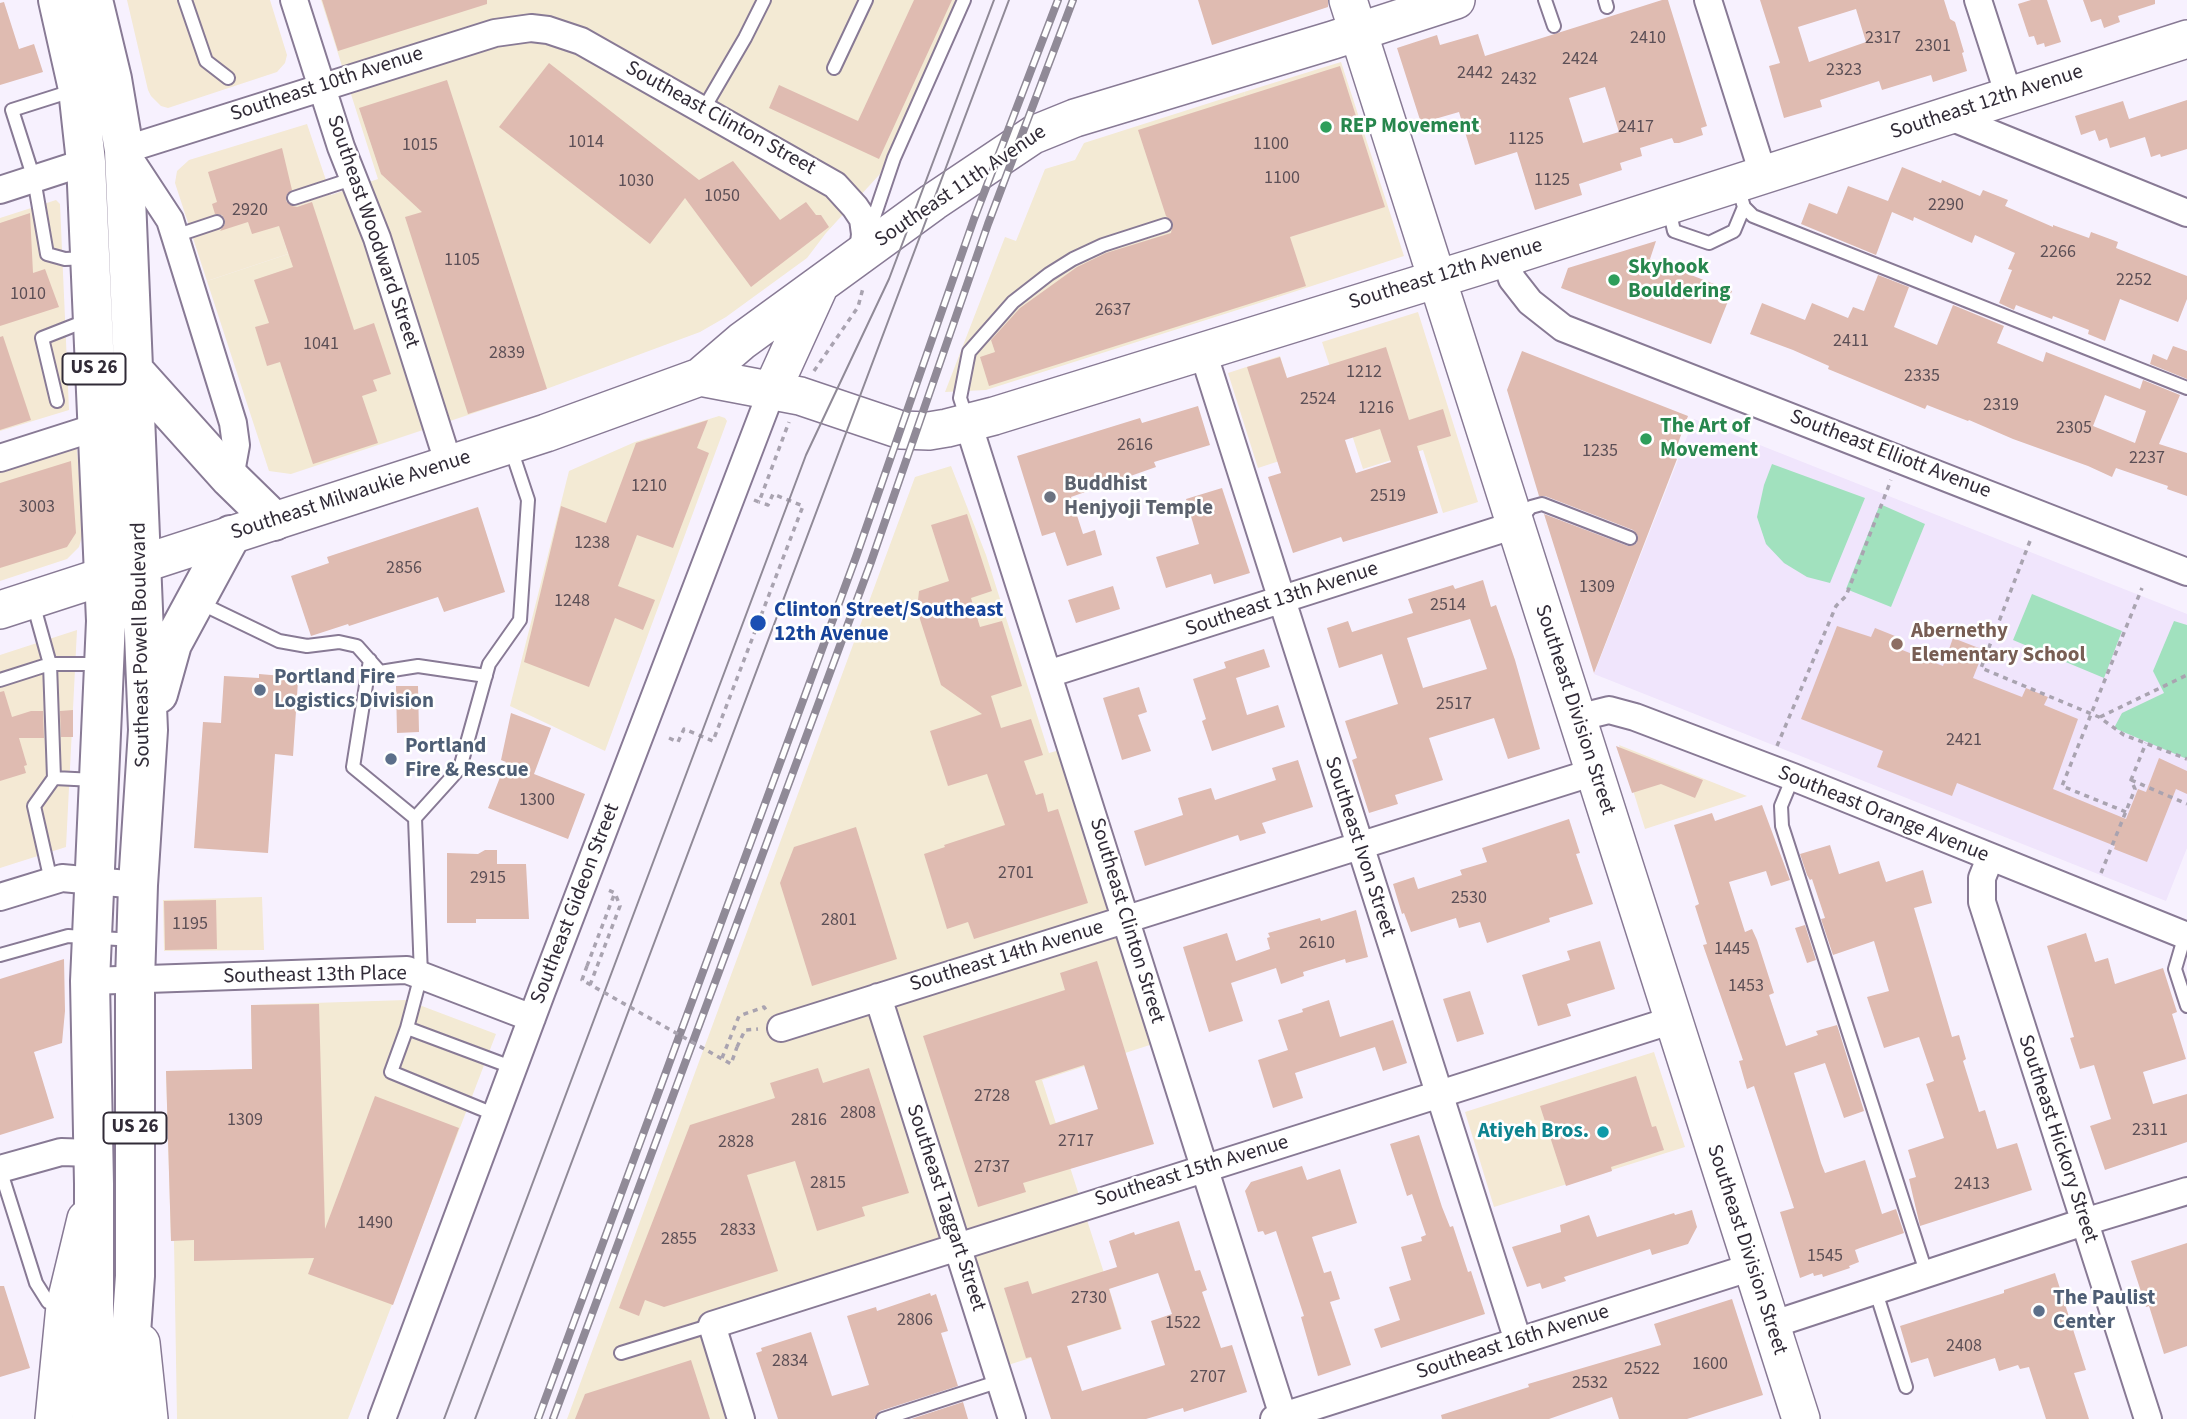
<!DOCTYPE html>
<html>
<head>
<meta charset="utf-8">
<style>
  body { margin:0 }
  canvas { display:block; background:#f7f1fe }
</style>
</head>
<body>
<canvas width="2187" height="1419"></canvas>
<script>
const context = document.querySelector('canvas').getContext('2d');
context.lineJoin = 'round';
function fillPath(path, color) { context.fillStyle = color; context.fill(path, 'evenodd'); }
const poly = rows => new Path2D(rows.map(r => 'M' + r).join(''));
function stroke(path, color, width, dash) { context.strokeStyle = color; context.lineWidth = width; context.lineCap = dash ? 'butt' : 'round'; context.setLineDash(dash || []); context.stroke(path); }
function label(font, color, halo, rows, align = 'center') {
  context.font = font + ' "Source Sans 3",sans-serif'; context.lineWidth = 5; context.setLineDash([]); context.textBaseline = 'middle'; context.strokeStyle = halo; context.fillStyle = color; for (const [text, x, y, turn = 0] of rows) {
    context.save(); context.translate(x, y); context.rotate((+turn || 0) * Math.PI / 180); context.textAlign = isNaN(turn) ? turn : align; if (halo) context.strokeText(text, 0, 0); context.fillText(text, 0, 0); context.restore();
  }
}
fillPath(poly([
  [127,0,270,0,287,55,285,63,277,72,168,108,161,106,151,96,148,90],
  [1341,62,1404,256,1278,297,1250,208,1278,198,1244,92],
  [307,124,331,195,276,214,288,254,207,281,175,183,177,171,189,160],
  [56,200,60,204,69,410,0,431,0,218],
  [1418,312,1478,502,1443,513,1423,450,1363,469,1322,342],
  [1280,356,1310,451,1258,468,1228,373],
  [77,448,83,533,79,547,67,559,0,581,0,472],
  [77,630,66,847,0,868,0,655],
  [1619,745,1747,796,1645,829],
  [262,897,264,950,164,951,163,900],
  [1654,1052,1685,1147,1494,1207,1465,1112]
]), '#f4e9d4');
fillPath(poly([
  [321,0,957,0,880,174,826,233,807,258,726,317,700,332,549,388,291,474,269,471,207,281,288,254,275,214,378,179],
  [1244,92,1278,199,1250,208,1278,297,986,390,945,392,1005,237,1016,241,1045,169,1075,160,1084,143],
  [719,416,725,418,727,421,605,751,510,706,569,471,635,442],
  [951,466,986,555,1049,753,1067,748,1159,1042,1042,1080,1122,1329,989,1371,952,1256,721,1330,749,1419,567,1419,915,477],
  [406,1000,496,1034,348,1419,177,1419,174,1241,171,1241,166,1071,252,1069,251,1005]
]), '#f3ead4');
fillPath(poly([
  [1694,419,2187,614,2187,848,2166,901,1594,674]
]), '#f0e5fc');
fillPath(poly([
  [1772,464,1865,498,1830,583,1807,577,1784,563,1766,544,1757,517,1764,485],
  [1880,504,1925,524,1891,607,1846,589],
  [2032,594,2122,631,2104,678,2013,640],
  [2174,621,2187,625,2187,759,2114,728,2122,713,2164,693,2153,671]
]), '#a1e1be');
fillPath(poly([
  [322,0,487,0,487,4,338,51],
  [914,0,952,0,879,159,769,108,779,85,858,121],
  [1198,0,1328,0,1328,7,1212,45],
  [1662,0,1668,0,1707,126,1701,128,1703,135,1679,143,1674,143,1672,138,1640,148,1642,156,1620,163,1622,170,1579,184,1582,195,1535,210,1517,152,1475,165,1459,112,1421,123,1397,48,1437,35,1440,45,1478,34,1485,56],
  [1605,87,1619,132,1583,143,1569,98],
  [1760,0,1944,0,1950,19,1955,22,1964,52,1962,53,1967,71,1933,82,1931,75,1882,90,1879,81,1820,100,1822,107,1784,118,1769,66,1780,63],
  [1856,9,1866,42,1809,62,1798,27],
  [2031,0,2047,0,2061,42,2045,47,2044,43,2037,45,2034,36,2029,37,2018,4],
  [2083,0,2155,0,2155,4,2118,16,2120,22,2104,28,2101,19,2091,22],
  [4,2,19,49,34,44,43,72,0,85,0,3],
  [549,63,699,180,733,161,780,220,806,202,816,215,821,215,829,227,751,287,685,198,650,244,499,127],
  [1340,66,1385,207,1290,237,1306,286,989,386,980,357,995,352,991,340,1020,308,1077,267,1106,253,1171,233,1173,223,1166,216,1138,130],
  [447,80,547,389,468,414,405,217,422,212,381,174,359,108],
  [2187,100,2187,149,2161,157,2160,154,2151,157,2145,137,2110,148,2107,138,2099,141,2095,130,2081,135,2075,116,2123,101,2129,119],
  [282,148,292,190,286,196,286,201,292,206,297,207,312,202,354,330,374,323,391,374,373,380,377,391,362,396,378,443,313,464,280,362,267,366,255,327,269,323,254,280,293,267,279,226,252,234,248,222,220,231,225,224,225,220,222,215,215,214,212,204,217,202,208,172],
  [1902,167,1941,183,1942,180,1980,196,1983,190,2008,200,2005,206,2053,227,2053,225,2089,238,2091,232,2118,242,2116,248,2187,276,2187,299,2178,322,2120,299,2105,341,2088,334,2089,330,2053,316,2052,319,2016,305,2014,310,1999,303,2012,270,2008,269,2015,253,1975,235,1972,243,1914,217,1913,221,1892,212,1876,255,1801,224,1809,203,1837,214,1848,186,1888,201],
  [30,213,33,273,45,269,59,307,0,326,0,223],
  [1656,241,1650,259,1732,291,1711,344,1561,288,1568,268],
  [1878,275,1909,287,1894,327,1937,345,1953,305,2004,326,1997,343,2043,362,2046,352,2140,389,2143,380,2180,395,2159,444,2187,453,2187,496,2167,489,2168,486,2116,468,2112,477,2088,466,2013,439,1969,420,1968,421,1927,405,1925,409,1828,369,1829,366,1793,350,1750,334,1762,303,1805,320,1812,303,1848,318,1853,307,1864,311],
  [2105,395,2146,411,2135,443,2093,426],
  [3,336,31,420,0,430,0,337],
  [2173,346,2187,351,2187,379,2150,364,2153,354,2167,360],
  [1386,347,1409,420,1443,409,1451,436,1417,446,1438,513,1343,542,1341,537,1293,553,1268,477,1281,473,1247,367,1280,357,1287,378],
  [1380,429,1391,462,1356,473,1345,440],
  [1522,351,1688,416,1673,457,1677,459,1594,673,1544,514,1628,546,1636,544,1638,536,1633,530,1545,496,1539,496,1507,390],
  [1198,406,1210,445,1154,462,1156,467,1071,497,1083,534,1095,530,1102,555,1067,566,1055,532,1042,536,1017,456,1140,418,1142,423],
  [708,420,697,448,709,453,673,548,637,535,618,586,655,600,643,630,615,618,589,687,524,662,561,506,606,523,636,443],
  [71,461,76,533,67,547,0,568,0,483],
  [1222,488,1250,573,1214,584,1211,574,1166,588,1156,557,1199,544,1186,499],
  [478,507,505,592,444,612,438,597,349,626,348,624,311,636,291,576,329,563,327,557],
  [967,514,992,591,971,598,980,627,1002,621,1022,686,991,696,1001,728,1031,719,1043,755,1024,761,1036,795,1043,793,1048,812,1058,809,1088,903,974,939,968,922,947,929,924,854,945,847,944,845,1005,825,987,774,948,786,930,731,982,714,941,685,917,610,919,591,949,581,931,525],
  [1483,580,1491,607,1496,605,1515,660,1540,749,1508,759,1494,718,1429,738,1443,780,1395,795,1398,804,1369,813,1352,760,1357,758,1345,721,1398,704,1382,654,1339,668,1327,628,1348,621,1352,632,1413,613,1408,599,1453,585,1455,589],
  [1470,619,1487,669,1423,688,1407,638],
  [1113,586,1120,609,1076,623,1068,600],
  [1837,626,1871,637,1875,628,1895,636,1892,646,1943,666,1953,638,1984,650,1973,678,2022,697,2026,688,2048,697,2044,705,2078,719,2053,789,2126,819,2138,789,2146,792,2159,758,2187,771,2187,794,2176,789,2147,862,2114,849,2115,846,1957,783,1952,796,1877,767,1883,751,1801,719],
  [1264,649,1270,667,1236,678,1247,715,1278,705,1285,727,1212,751,1202,721,1206,719,1193,679,1226,668,1224,662],
  [259,674,283,676,282,680,298,681,293,756,275,754,268,853,194,848,203,722,221,723,224,676,259,678],
  [396,686,418,686,419,732,397,733],
  [1139,687,1147,712,1138,715,1151,751,1122,760,1103,698],
  [4,691,12,717,31,711,43,711,44,738,19,738,27,765,24,766,26,773,0,781,0,692],
  [73,710,73,737,61,737,60,711],
  [511,713,551,728,534,774,585,794,568,839,488,808,506,762,501,760],
  [1616,746,1703,780,1695,798,1661,784,1632,793],
  [1298,760,1313,807,1262,823,1266,833,1240,841,1238,835,1145,866,1134,831,1183,815,1178,798,1211,788,1215,800,1276,780,1272,768],
  [1762,805,1790,880,1771,886,1766,871,1729,882,1745,932,1752,929,1757,940,1774,993,1769,995,1786,1046,1818,1035,1816,1031,1837,1025,1864,1111,1844,1118,1825,1063,1794,1073,1821,1163,1825,1173,1865,1160,1882,1214,1896,1209,1904,1233,1860,1248,1855,1250,1859,1262,1849,1266,1850,1268,1823,1277,1822,1274,1814,1276,1813,1273,1800,1278,1780,1212,1794,1208,1754,1086,1747,1089,1739,1061,1743,1060,1703,945,1707,944,1695,906,1699,904,1674,825,1712,813,1715,821],
  [1569,819,1580,853,1576,854,1593,904,1549,918,1550,922,1487,943,1480,922,1459,928,1456,918,1411,932,1404,913,1402,914,1393,884,1414,877,1418,889,1462,875,1460,870,1487,862,1482,848],
  [856,827,897,959,812,986,780,883,794,847],
  [1830,845,1839,874,1879,861,1886,882,1923,870,1932,903,1914,908,1952,1037,1959,1035,1966,1059,1963,1061,1979,1112,1985,1110,1997,1149,2017,1143,2032,1190,1920,1226,1909,1179,1916,1177,1908,1150,1944,1138,1926,1084,1934,1081,1919,1037,1884,1048,1867,997,1889,991,1874,941,1833,955,1821,919,1825,918,1812,879,1810,880,1807,875,1800,854],
  [485,850,497,850,497,864,526,864,529,919,476,919,476,923,447,923,447,853,478,854],
  [216,900,217,949,165,950,164,901],
  [1356,910,1368,957,1346,963,1345,959,1303,972,1304,976,1281,984,1276,968,1231,983,1243,1021,1209,1032,1183,947,1227,933,1236,961,1270,949,1267,938,1270,937,1268,933,1320,918,1321,921],
  [1805,925,1816,960,1807,963,1795,928],
  [2086,933,2095,962,2108,958,2115,984,2163,968,2177,1012,2172,1014,2186,1059,2143,1072,2153,1104,2187,1094,2187,1142,2105,1170,2090,1126,2111,1119,2094,1065,2080,1069,2070,1038,2074,1037,2047,946],
  [1600,941,1615,989,1567,1004,1571,1016,1538,1026,1522,975,1570,960,1567,951],
  [64,959,65,1011,62,1043,34,1052,54,1118,0,1135,0,979],
  [1097,961,1154,1144,1023,1183,1026,1192,978,1207,923,1036,1065,990,1060,973],
  [1084,1065,1098,1109,1050,1125,1035,1081],
  [1470,991,1484,1034,1457,1042,1443,999],
  [1329,1000,1340,1037,1393,1020,1407,1063,1383,1071,1375,1047,1295,1073,1303,1098,1273,1108,1258,1060,1288,1050,1278,1020,1303,1012,1302,1009],
  [319,1004,325,1229,375,1096,459,1128,393,1305,308,1274,314,1258,194,1261,194,1240,171,1241,166,1071,252,1069,251,1005],
  [818,1068,823,1083,869,1068,909,1193,862,1207,865,1216,817,1231,795,1161,747,1175,778,1271,664,1307,645,1300,639,1316,619,1308,690,1125,775,1098,770,1083],
  [1636,1076,1652,1127,1656,1126,1664,1150,1611,1167,1612,1171,1566,1186,1540,1106],
  [1419,1135,1442,1207,1450,1227,1453,1226,1468,1272,1471,1271,1485,1314,1381,1348,1374,1329,1400,1320,1389,1287,1411,1280,1401,1247,1422,1241,1421,1237,1426,1235,1412,1194,1407,1196,1390,1144],
  [1302,1166,1307,1180,1340,1169,1357,1223,1312,1237,1324,1273,1331,1271,1340,1299,1330,1302,1351,1365,1318,1376,1301,1317,1304,1316,1276,1231,1265,1235,1263,1231,1258,1232,1245,1191,1251,1182],
  [1692,1210,1697,1227,1688,1244,1652,1255,1650,1249,1564,1277,1566,1281,1542,1289,1540,1283,1527,1287,1512,1247,1561,1232,1560,1225,1589,1215,1597,1237,1674,1213,1675,1215],
  [1179,1221,1195,1271,1200,1270,1207,1290,1202,1292,1221,1348,1232,1345,1247,1392,1184,1412,1183,1408,1146,1419,1051,1419,1031,1357,1026,1358,1004,1288,1028,1281,1032,1294,1117,1267,1109,1241,1134,1232,1135,1235],
  [1158,1273,1172,1314,1151,1321,1165,1365,1082,1391,1067,1346,1121,1329,1109,1289],
  [2187,1243,2187,1346,2164,1354,2149,1306,2146,1307,2131,1261],
  [2055,1273,2086,1370,2074,1373,2089,1419,2046,1419,2029,1367,2020,1369,2018,1365,1999,1371,1995,1358,1934,1377,1928,1358,1911,1363,1900,1326,2004,1293,2004,1290],
  [0,1286,4,1286,30,1368,0,1377],
  [930,1293,931,1296,936,1294,948,1331,941,1333,958,1386,880,1411,874,1419,778,1419,756,1353,762,1351,761,1348,811,1332,832,1396,869,1385,847,1316,876,1307,877,1311],
  [1732,1299,1763,1395,1687,1419,1619,1419,1612,1397,1549,1419,1442,1419,1441,1415,1529,1387,1528,1384,1661,1345,1654,1324],
  [691,1360,710,1419,575,1419,585,1394],
  [963,1402,968,1419,911,1419]
]), '#dfbbb1');
const lane = poly([
  [185,0,206,61,228,78],
  [1545,0,1554,26],
  [1605,0,1607,7],
  [834,68,866,0],
  [75,90,12,110,34,179,47,254,65,259,88,258],
  [703,110,745,38,764,0],
  [1738,187,1744,207,1753,216,2187,388],
  [294,198,352,179],
  [1669,209,1674,231,1709,243,1734,231,1744,207],
  [870,229,894,158,964,0],
  [175,236,217,222],
  [57,401,42,338,88,320],
  [967,419,960,398,969,352,1013,302,1049,274,1073,259,1103,245,1165,225],
  [1520,519,1531,507,1542,504,1630,538],
  [198,602,279,641,307,646,339,642,357,646,380,672,418,666,486,676],
  [33,603,50,664,54,778],
  [370,660,353,767,415,818],
  [0,680,50,664,102,664],
  [1793,777,1781,806,1782,826,1927,1275],
  [51,881,34,806,54,778,95,780],
  [2185,935,2175,969,2187,1006],
  [0,955,68,936,134,940],
  [407,1028,514,1068],
  [496,1115,391,1072,407,1028,421,975,415,818,460,768,489,664,520,620,528,500,511,449],
  [0,1169,36,1283,48,1302,63,1305],
  [1876,1292,1906,1387],
  [621,1353,712,1325],
  [883,1419,1000,1381]
]);
const street = poly([
  [294,0,341,147,377,238,449,465],
  [1708,0,1763,174],
  [1978,0,2009,96],
  [1948,116,2187,213],
  [0,190,86,162],
  [1505,258,1512,279,1530,302,1563,328,2187,572],
  [1203,352,1518,1341],
  [968,423,1284,1419],
  [0,458,97,427],
  [230,478,236,445,233,423,175,236,170,220,124,150,495,33,531,28,548,30,581,41,835,185,855,207,863,219,865,234,863,253],
  [1048,674,1515,525],
  [1577,718,1609,710,1635,717,1793,777,2187,936],
  [1990,858,1982,878,1982,902,2148,1419],
  [0,897,62,878,138,885],
  [90,981,407,970,532,1018],
  [878,997,1012,1419],
  [781,1028,1594,772],
  [0,1169,61,1152,93,1153],
  [1771,1325,2084,1222,2187,1191],
  [382,1419,542,991,772,390],
  [741,1419,712,1325,1673,1020],
  [1274,1419,1752,1267]
]);
const secondary = poly([
  [1348,0,1801,1419],
  [700,377,800,396,901,430,929,431,947,428,994,416,1476,267,2187,39],
  [772,390,818,289],
  [0,610,546,433,700,377,742,341,933,202,1033,135,1075,118,1333,40,1456,0],
  [141,1343,149,1419],
  [54,1419,65,1306,86,1219]
]);
const primary = poly([
  [58,0,78,89,86,162,106,621,90,981,94,1184,94,1344,91,1419],
  [93,0,112,79,124,150,148,730,138,885,135,981,135,1276,125,1419],
  [134,371,230,478,274,521],
  [158,694,172,644,231,535]
]);
stroke(lane, '#887a95', 16);
stroke(street, '#887a95', 30);
stroke(secondary, '#887a95', 40);
stroke(primary, '#887a95', 42);
stroke(poly([
  [814,371,858,307,863,288],
  [754,500,759,502,789,422],
  [2030,541,1981,668,2099,717,2124,735,2187,759],
  [2100,717,2187,675],
  [669,738,678,742,684,729,713,741,803,506,773,494,768,505,759,502],
  [1777,746,1836,606,1846,596,1891,480],
  [2131,780,2187,804],
  [2126,812,2062,786,2142,588],
  [2101,873,2135,789,2131,780,2146,743],
  [587,966,614,895],
  [590,985,620,906,615,893,606,889],
  [737,1047,745,1030,758,1029],
  [722,1058,739,1016,764,1007,766,1010]
]), '#a9a3b0', 3.5, [5, 5]);
stroke(lane, '#fff', 12);
stroke(street, '#fff', 26);
stroke(secondary, '#fff', 37);
stroke(primary, '#fff', 38);
stroke(poly([
  [444,1419,806,455,889,279,994,0],
  [475,1419,1009,0]
]), '#908a97', 2);
const rail = poly([
  [538,1419,856,557,974,219,1058,0],
  [553,1419,871,562,988,224,1073,0]
]);
stroke(rail, '#908a97', 8);
stroke(rail, '#fff', 5, [16]);
stroke(poly([
  [587,966,582,980,731,1064,737,1047]
]), '#a9a3b0', 3.5, [5, 5]);
for (const [x, y, r, color] of [
  [1326,127,7,"#2e9e5b"],
  [1614,280,7,"#2e9e5b"],
  [1646,439,7,"#2e9e5b"],
  [1050,497,7,"#6b7280"],
  [758,623,9,"#1a4fb4"],
  [1897,644,7,"#8d6e63"],
  [260,690,7,"#5c6f8a"],
  [391,759,7,"#5c6f8a"],
  [1603,1132,7,"#0f9aa8"],
  [2039,1311,7,"#5c6f8a"]
]) { const dot = new Path2D(); dot.arc(x, y, r, 0, 2 * Math.PI); context.fillStyle = color; context.fill(dot); stroke(dot, '#fff', 2.5); }
label('18px', '#5c4f56', null, [
  ["2410",1648,39],
  ["2317",1883,39],
  ["2301",1933,47],
  ["2424",1580,60],
  ["2323",1844,71],
  ["2442",1475,74],
  ["2432",1519,80],
  ["2417",1636,128],
  ["1125",1526,140],
  ["1014",586,143],
  ["1100",1271,145],
  ["1015",420,146],
  ["1100",1282,179],
  ["1125",1552,181],
  ["1030",636,182],
  ["1050",722,197],
  ["2290",1946,206],
  ["2920",250,211],
  ["2266",2058,253],
  ["1105",462,261],
  ["2252",2134,281],
  ["1010",28,295],
  ["2637",1113,311],
  ["2411",1851,342],
  ["1041",321,345],
  ["2839",507,354],
  ["1212",1364,373],
  ["2335",1922,377],
  ["2524",1318,400],
  ["2319",2001,406],
  ["1216",1376,409],
  ["2305",2074,429],
  ["2616",1135,446],
  ["1235",1600,452],
  ["2237",2147,459],
  ["1210",649,487],
  ["2519",1388,497],
  ["3003",37,508],
  ["1238",592,544],
  ["2856",404,569],
  ["1309",1597,588],
  ["1248",572,602],
  ["2514",1448,606],
  ["2517",1454,705],
  ["2421",1964,741],
  ["1300",537,801],
  ["2701",1016,874],
  ["2915",488,879],
  ["2530",1469,899],
  ["2801",839,921],
  ["1195",190,925],
  ["2610",1317,944],
  ["1445",1732,950],
  ["1453",1746,987],
  ["2728",992,1097],
  ["2808",858,1114],
  ["1309",245,1121],
  ["2816",809,1121],
  ["2311",2150,1131],
  ["2717",1076,1142],
  ["2828",736,1143],
  ["2737",992,1168],
  ["2815",828,1184],
  ["2413",1972,1185],
  ["1490",375,1224],
  ["2833",738,1231],
  ["2855",679,1240],
  ["1545",1825,1257],
  ["2730",1089,1299],
  ["2806",915,1321],
  ["1522",1183,1324],
  ["2408",1964,1347],
  ["2834",790,1362],
  ["1600",1710,1365],
  ["2522",1642,1370],
  ["2707",1208,1378],
  ["2532",1590,1384]
]);
for (const [x, y, w] of [
  [94,369,63],
  [135,1128,63]
]) { const box = new Path2D(); box.roundRect(x - w / 2, y - 15.5, w, 31, 5); context.fillStyle = '#fff'; context.fill(box); stroke(box, '#312b37', 2); }
label('bold 19px', '#312b37', null, [
  ["US 26",94,369],
  ["US 26",135,1128]
]);
label('21px', '#312b37', '#fff', [
  ["Southeast 10th Avenue",327,85,-18],
  ["Southeast 12th Avenue",1987,103,-18],
  ["Southeast Clinton Street",720,119,29],
  ["Southeast 11th Avenue",961,187,-34],
  ["Southeast Woodward Street",372,232,71],
  ["Southeast 12th Avenue",1446,275,-17],
  ["Southeast Elliott Avenue",1890,455,21],
  ["Southeast Milwaukie Avenue",351,496,-18],
  ["Southeast 13th Avenue",1282,600,-18],
  ["Southeast Powell Boulevard",142,645,-91],
  ["Southeast Division Street",1574,710,72],
  ["Southeast Orange Avenue",1883,815,22],
  ["Southeast Ivon Street",1359,847,72],
  ["Southeast Gideon Street",576,904,-69],
  ["Southeast Clinton Street",1126,921,73],
  ["Southeast 14th Avenue",1007,957,-17],
  ["Southeast 13th Place",315,976,-1],
  ["Southeast Hickory Street",2057,1139,72],
  ["Southeast 15th Avenue",1192,1172,-17],
  ["Southeast Taggart Street",945,1208,72],
  ["Southeast Division Street",1746,1250,72],
  ["Southeast 16th Avenue",1513,1343,-18]
]);
label('bold 21px', '#27864d', '#fff', [
  ["REP Movement",1340,127],
  ["Skyhook",1628,268],
  ["Bouldering",1628,292],
  ["The Art of",1660,427],
  ["Movement",1660,451]
], 'left');
label('bold 21px', '#5b616d', '#fff', [
  ["Buddhist",1064,485],
  ["Henjyoji Temple",1064,509]
], 'left');
label('bold 21px', '#164399', '#fff', [
  ["Clinton Street/Southeast",774,611],
  ["12th Avenue",774,635]
], 'left');
label('bold 21px', '#785e54', '#fff', [
  ["Abernethy",1911,632],
  ["Elementary School",1911,656]
], 'left');
label('bold 21px', '#4e5e75', '#fff', [
  ["Portland Fire",274,678],
  ["Logistics Division",274,702],
  ["Portland",405,747],
  ["Fire & Rescue",405,771],
  ["The Paulist",2053,1299],
  ["Center",2053,1323]
], 'left');
label('bold 21px', '#0d838f', '#fff', [
  ["Atiyeh Bros.",1589,1132]
], 'right');
</script>
</body>
</html>
